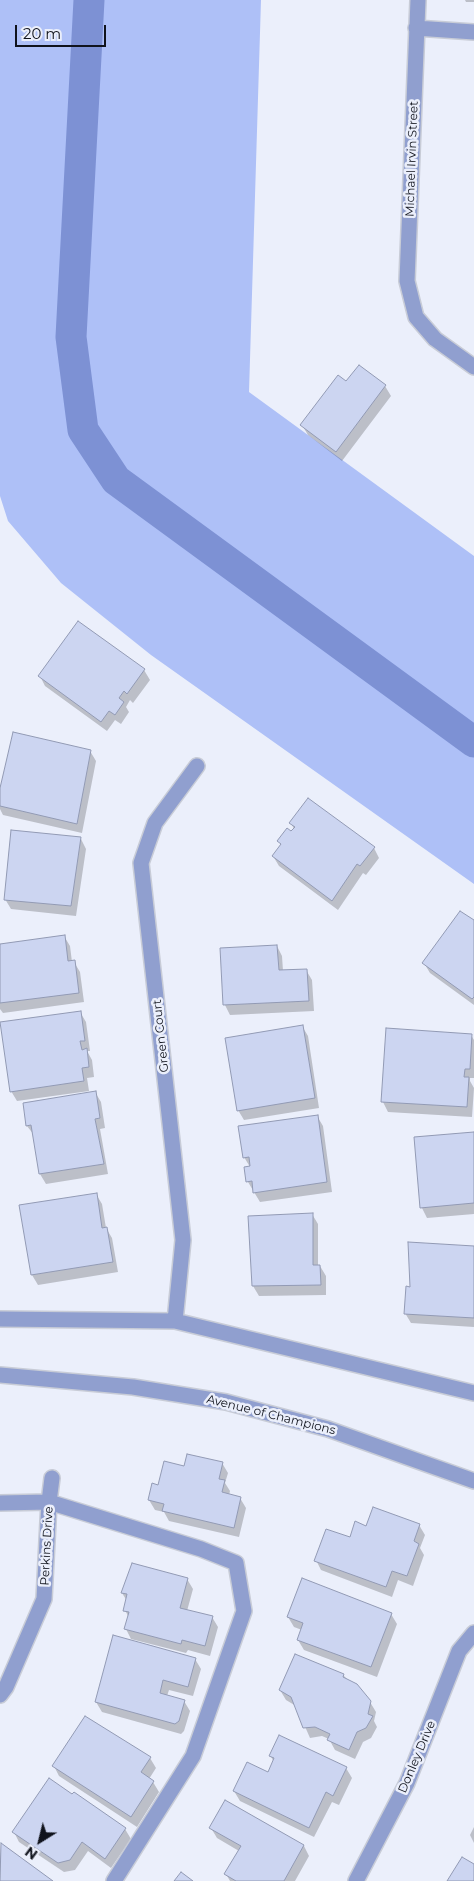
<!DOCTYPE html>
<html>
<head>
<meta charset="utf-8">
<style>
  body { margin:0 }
  #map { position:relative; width:474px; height:1881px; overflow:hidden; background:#ebeffb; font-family:Montserrat,sans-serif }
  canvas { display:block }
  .north { position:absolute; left:15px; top:1816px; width:50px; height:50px; -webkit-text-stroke:4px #ebeffb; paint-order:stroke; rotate:216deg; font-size:14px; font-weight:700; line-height:20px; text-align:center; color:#10131c }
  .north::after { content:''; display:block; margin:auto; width:18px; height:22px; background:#10131c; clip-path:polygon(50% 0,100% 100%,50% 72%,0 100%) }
  .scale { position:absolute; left:15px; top:25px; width:91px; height:22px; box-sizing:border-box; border:2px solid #10131c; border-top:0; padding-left:6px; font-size:15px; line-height:18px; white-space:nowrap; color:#10131c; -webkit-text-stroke:4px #ebeffb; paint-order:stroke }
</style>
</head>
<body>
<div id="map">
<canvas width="474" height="1881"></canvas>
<div class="north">N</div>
<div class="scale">20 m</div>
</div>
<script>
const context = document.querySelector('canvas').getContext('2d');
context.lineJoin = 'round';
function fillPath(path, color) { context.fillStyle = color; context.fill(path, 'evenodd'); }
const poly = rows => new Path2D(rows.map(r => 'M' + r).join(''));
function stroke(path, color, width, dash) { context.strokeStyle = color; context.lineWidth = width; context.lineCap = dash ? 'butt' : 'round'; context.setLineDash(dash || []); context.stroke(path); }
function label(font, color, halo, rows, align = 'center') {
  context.font = font + ' Montserrat,sans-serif'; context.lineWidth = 5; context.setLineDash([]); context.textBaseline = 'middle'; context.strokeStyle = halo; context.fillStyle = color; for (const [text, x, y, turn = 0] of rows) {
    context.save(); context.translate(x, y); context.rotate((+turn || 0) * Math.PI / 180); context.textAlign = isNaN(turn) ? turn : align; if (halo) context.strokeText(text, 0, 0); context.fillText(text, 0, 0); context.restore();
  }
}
fillPath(poly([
  [0,0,261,0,249,392,474,556,474,884,151,655,61,583,8,521,0,496]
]), '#aec0f7');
fillPath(poly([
  [465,0,474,0,474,2,466,2],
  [385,386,391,396,342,461,308,435,302,425],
  [78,622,144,670,150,680,133,703,130,700,126,707,129,712,121,724,115,720,107,731,45,686,40,676],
  [90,751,96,761,82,833,3,815,0,809,0,794],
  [291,823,374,848,379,858,366,875,363,873,338,910,279,866,273,856,281,846,279,841,291,833,294,829],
  [81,839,86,849,76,916,11,909,5,899],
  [474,922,474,1005,430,973,424,963],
  [64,936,70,946,72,962,74,962,80,972,84,1002,3,1013,0,1009,0,945],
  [277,946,282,956,283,971,306,970,312,980,314,1011,230,1015,225,1005,222,950],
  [80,1012,86,1022,90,1051,87,1051,92,1060,94,1077,87,1078,89,1091,17,1101,11,1091],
  [302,1026,308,1036,319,1108,244,1120,238,1110],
  [471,1035,474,1040,474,1078,470,1078,470,1081,474,1088,472,1117,388,1112,383,1102],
  [95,1092,101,1102,105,1128,100,1129,108,1174,46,1184,40,1174,34,1135,27,1126,24,1104],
  [317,1116,323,1126,332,1192,260,1202,248,1182,246,1168,250,1167,244,1157],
  [474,1133,474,1214,427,1218,422,1208,415,1138],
  [96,1194,102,1204,106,1228,112,1238,118,1272,38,1285,32,1275,21,1207],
  [312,1214,318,1224,318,1266,320,1266,326,1276,326,1295,259,1296,253,1286,249,1217],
  [474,1248,474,1327,411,1323,405,1313,411,1288],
  [222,1463,228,1473,225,1483,230,1491,229,1495,240,1498,246,1508,239,1537,169,1521,164,1512,155,1510,149,1500,159,1486,185,1468],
  [419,1525,425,1535,420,1548,424,1555,413,1586,398,1580,392,1597,321,1570,316,1560,367,1527],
  [187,1579,193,1589,187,1611,212,1617,218,1627,210,1656,188,1650,186,1653,131,1639,126,1629,129,1618,125,1610,127,1601,122,1593],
  [391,1614,397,1624,377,1677,304,1650,298,1640,302,1630,294,1627,288,1617],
  [195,1659,201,1669,193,1696,169,1690,167,1696,184,1701,190,1711,184,1731,181,1734,102,1712,96,1702],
  [343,1675,370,1702,376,1712,374,1721,377,1727,371,1738,363,1742,355,1759,335,1750,329,1739,322,1736,310,1738,296,1706,286,1700,280,1690],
  [85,1718,150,1758,156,1768,149,1779,153,1782,159,1792,137,1827,59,1776,54,1766],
  [270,1755,346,1768,352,1778,339,1805,332,1802,314,1837,240,1801,234,1791,268,1773,274,1762],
  [225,1802,304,1846,309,1856,295,1881,230,1881,226,1874,239,1851,217,1838,211,1828],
  [474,1827,474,1843,470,1835],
  [125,1829,131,1839,111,1868,88,1851,75,1870,64,1872,19,1842,14,1832],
  [1,1845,51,1881,0,1881]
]), '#0003');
stroke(poly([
  [89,0,71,337,83,430,116,480,474,742]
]), '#7d91d4', 31);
const building = poly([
  [359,365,386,385,336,452,300,425,338,375,346,381,359,365],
  [78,621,145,669,127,694,124,691,119,698,124,702,115,715,109,711,101,722,38,676,78,621],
  [13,732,91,750,77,824,0,806,0,788,13,732],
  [308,798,375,847,360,866,357,864,332,901,272,856,281,844,277,841,287,828,291,831,295,827,289,823,308,798],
  [11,830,81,837,71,906,4,900,11,830],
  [460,911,474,920,474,997,472,999,422,963,460,911],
  [65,935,68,961,75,960,79,993,0,1003,0,944,65,935],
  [277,945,279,970,307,969,309,1001,223,1005,220,948,277,945],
  [81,1011,85,1041,80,1041,82,1050,87,1048,89,1067,82,1068,84,1081,10,1092,0,1022,81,1011],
  [303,1025,315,1098,237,1111,225,1038,303,1025],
  [386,1028,472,1034,470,1069,465,1069,464,1077,469,1077,467,1107,381,1102,386,1028],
  [96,1091,100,1118,95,1119,104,1164,39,1174,31,1125,26,1126,23,1103,96,1091],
  [318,1115,327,1182,253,1193,252,1181,246,1182,244,1167,250,1166,249,1157,243,1158,238,1126,318,1115],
  [474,1132,474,1203,420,1208,414,1137,474,1132],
  [97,1193,102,1228,107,1227,113,1262,31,1275,19,1205,97,1193],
  [313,1213,313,1265,320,1265,321,1285,252,1286,248,1216,313,1213],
  [408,1242,474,1246,474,1318,404,1314,406,1286,410,1287,408,1242],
  [187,1454,223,1462,219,1479,225,1480,222,1492,241,1497,234,1528,162,1511,164,1504,148,1500,152,1483,158,1485,164,1461,184,1466,187,1454],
  [373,1507,420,1524,414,1541,419,1544,407,1576,392,1571,386,1587,314,1561,326,1529,350,1537,355,1521,366,1526,373,1507],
  [132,1563,188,1578,180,1608,213,1616,205,1646,182,1640,181,1644,124,1629,129,1612,123,1611,127,1594,121,1593,132,1563],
  [302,1578,392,1613,371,1667,297,1640,303,1623,287,1617,302,1578],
  [113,1635,196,1658,188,1687,163,1680,160,1693,185,1700,179,1721,175,1724,95,1702,113,1635],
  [295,1654,344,1674,343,1677,357,1684,371,1701,368,1714,373,1716,366,1728,357,1732,349,1750,327,1740,330,1734,315,1727,303,1728,291,1697,279,1690,295,1654],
  [85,1716,151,1757,141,1772,154,1781,131,1817,52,1766,85,1716],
  [279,1735,347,1767,333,1796,326,1792,309,1828,233,1791,247,1762,268,1772,274,1758,269,1756,279,1735],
  [49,1778,72,1794,74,1792,126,1828,105,1859,82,1842,70,1860,58,1863,12,1832,49,1778],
  [225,1800,304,1845,284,1881,236,1881,224,1874,241,1846,209,1828,225,1800],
  [1,1843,53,1881,0,1881,1,1843],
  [462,1857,474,1864,474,1881,447,1881,462,1857],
  [181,1872,193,1881,174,1881,181,1872]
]);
fillPath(building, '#ccd5f1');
stroke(building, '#929ab4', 1);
const minor = poly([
  [418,0,407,281,416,317,435,339,474,367],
  [416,28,474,32],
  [0,1319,175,1321,474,1393],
  [175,1321,183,1240,141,863,155,823,197,766],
  [0,1375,133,1387,226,1402,328,1429,474,1481],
  [0,1503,49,1502,201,1549,236,1563,244,1611,193,1756,114,1881],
  [0,1695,6,1687,44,1599,49,1502,52,1478],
  [356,1881,407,1783,459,1651,474,1633]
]);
stroke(minor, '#c8ccd7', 18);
stroke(minor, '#909fcf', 15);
label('12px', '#10131c', '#ebeffb', [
  ["Michael Irvin Street",412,159,-88],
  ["Green Court",161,1036,-96],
  ["Avenue of Champions",271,1415,14],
  ["Perkins Drive",47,1546,-87],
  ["Donley Drive",417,1757,-67]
]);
</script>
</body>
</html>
